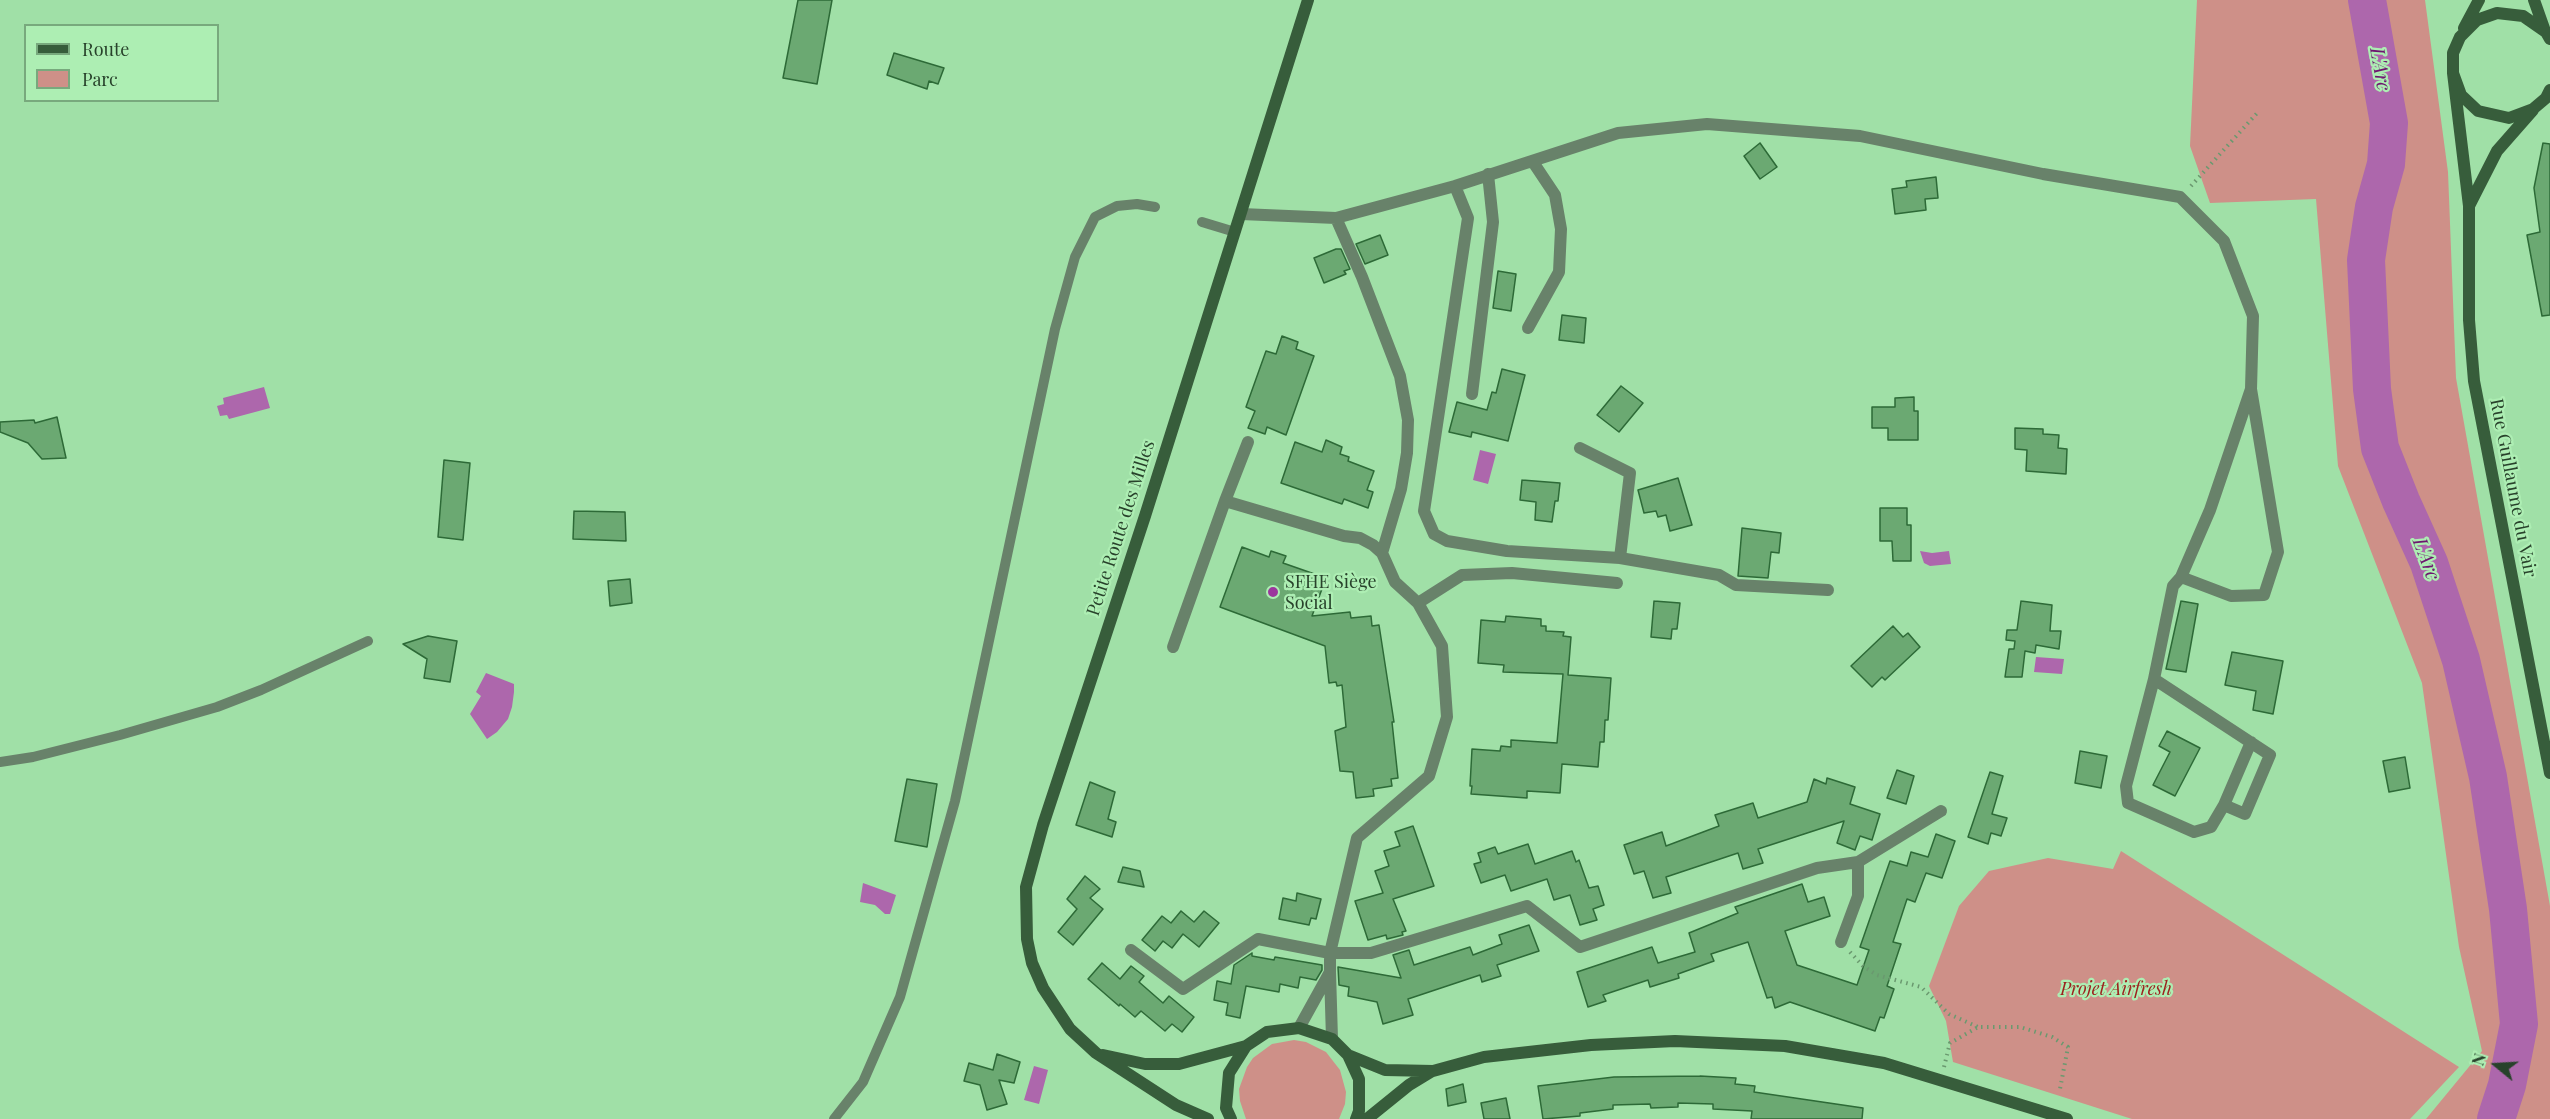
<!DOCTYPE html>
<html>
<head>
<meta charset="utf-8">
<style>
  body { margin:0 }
  #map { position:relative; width:2550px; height:1119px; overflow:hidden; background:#a0e0a7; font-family:"Playfair Display",serif }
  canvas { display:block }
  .legend { position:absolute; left:24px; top:24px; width:195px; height:78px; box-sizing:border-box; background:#adeeb3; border:2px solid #78a97d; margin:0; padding:8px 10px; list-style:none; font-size:18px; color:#28422b }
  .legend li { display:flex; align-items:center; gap:12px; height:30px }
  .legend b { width:30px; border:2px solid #78a97d }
  .north { position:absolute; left:2466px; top:1035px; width:60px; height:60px; -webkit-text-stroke:4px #adeeb3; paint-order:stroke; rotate:288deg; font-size:16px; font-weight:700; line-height:24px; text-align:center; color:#28422b }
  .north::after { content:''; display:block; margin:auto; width:21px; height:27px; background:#28422b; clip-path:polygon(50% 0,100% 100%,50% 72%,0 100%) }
</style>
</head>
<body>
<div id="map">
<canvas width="2550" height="1119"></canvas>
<ul class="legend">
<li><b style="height:8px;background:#375d3b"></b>Route</li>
<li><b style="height:16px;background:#ce9088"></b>Parc</li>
</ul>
<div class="north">N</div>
</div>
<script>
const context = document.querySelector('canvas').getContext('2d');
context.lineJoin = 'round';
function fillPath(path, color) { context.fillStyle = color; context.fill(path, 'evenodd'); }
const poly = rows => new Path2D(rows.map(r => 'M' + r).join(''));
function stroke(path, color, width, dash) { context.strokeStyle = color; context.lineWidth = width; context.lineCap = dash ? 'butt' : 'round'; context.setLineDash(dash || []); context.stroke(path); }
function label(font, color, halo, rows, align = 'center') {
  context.font = font + ' "Playfair Display",serif'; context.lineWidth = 4.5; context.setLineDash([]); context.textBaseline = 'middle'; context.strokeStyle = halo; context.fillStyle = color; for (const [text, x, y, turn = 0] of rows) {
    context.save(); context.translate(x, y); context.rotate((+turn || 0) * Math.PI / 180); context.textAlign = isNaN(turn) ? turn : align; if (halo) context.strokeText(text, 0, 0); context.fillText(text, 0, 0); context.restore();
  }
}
fillPath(poly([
  [2197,0,2425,0,2448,172,2456,378,2550,906,2550,1119,2426,1119,2482,1051,2459,947,2422,683,2338,466,2316,199,2210,203,2190,146],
  [2121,851,2459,1067,2410,1119,2132,1119,1953,1062,1946,1021,1929,986,1959,906,1989,871,2048,858,2113,869],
  [1294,1040,1306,1042,1326,1052,1340,1070,1346,1092,1345,1104,1339,1119,1246,1119,1240,1101,1239,1089,1247,1067,1253,1058,1272,1044]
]), '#ce9088');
fillPath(poly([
  [264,387,270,408,229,419,227,415,220,416,217,406,224,404,223,398],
  [1480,450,1496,454,1488,484,1473,480],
  [1920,551,1932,553,1949,551,1951,564,1930,566,1924,563],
  [2036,657,2064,659,2062,674,2034,672],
  [486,673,514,684,514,692,512,707,508,719,497,732,487,739,470,714,481,696,476,692],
  [863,883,896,895,890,914,885,914,875,905,860,902],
  [1034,1066,1048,1070,1039,1104,1024,1100]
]), '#ad67ac');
stroke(poly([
  [2367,0,2389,123,2386,164,2374,207,2366,260,2372,389,2380,448,2401,501,2429,563,2461,660,2488,777,2508,909,2519,1024,2507,1085,2496,1119]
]), '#ad67ac', 38);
const building = poly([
  [798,0,832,0,817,84,783,78,798,0],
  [894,53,944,68,938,84,929,81,927,89,887,75,894,53],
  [1760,143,1777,167,1760,179,1744,156,1760,143],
  [2543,143,2550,144,2550,315,2542,316,2527,235,2540,232,2534,188,2543,143],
  [1936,177,1938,198,1925,199,1926,210,1895,214,1892,189,1907,187,1906,181,1936,177],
  [1380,235,1388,255,1365,264,1356,244,1380,235],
  [1336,249,1341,249,1350,269,1344,271,1346,274,1324,283,1314,258,1336,249],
  [1498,271,1516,274,1511,311,1493,308,1498,271],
  [1562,315,1586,318,1584,343,1559,340,1562,315],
  [1282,336,1298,342,1296,349,1314,356,1286,435,1267,427,1265,434,1248,428,1255,411,1246,407,1266,351,1276,354,1282,336],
  [1502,369,1525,375,1508,441,1472,432,1471,437,1449,432,1457,402,1487,410,1492,392,1496,393,1502,369],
  [1621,386,1643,403,1619,432,1597,415,1621,386],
  [1914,397,1914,411,1918,411,1918,440,1888,440,1888,428,1872,428,1872,407,1895,407,1895,398,1914,397],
  [57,417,66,458,42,459,28,443,0,432,0,422,34,420,35,423,57,417],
  [2015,428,2043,429,2043,434,2059,435,2058,448,2067,449,2066,474,2026,471,2027,450,2015,449,2015,428],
  [1326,440,1342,447,1340,454,1349,457,1348,461,1374,471,1367,490,1373,492,1368,508,1344,499,1342,504,1281,483,1295,442,1322,452,1326,440],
  [444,460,470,463,463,540,438,537,444,460],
  [1678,478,1692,525,1670,531,1666,515,1658,517,1656,511,1644,513,1638,490,1678,478],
  [1522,480,1560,483,1558,501,1555,501,1552,522,1535,520,1536,502,1520,500,1522,480],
  [1880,508,1907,508,1907,525,1911,525,1911,561,1893,561,1892,541,1880,541,1880,508],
  [574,511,625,512,626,541,573,539,574,511],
  [1742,528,1781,533,1779,553,1771,552,1768,578,1738,576,1742,528],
  [1242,547,1269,557,1271,551,1286,556,1283,563,1326,578,1312,616,1350,612,1351,618,1371,616,1372,626,1379,625,1394,722,1392,722,1398,778,1391,779,1392,786,1373,789,1374,796,1356,798,1353,772,1340,771,1335,731,1346,727,1342,685,1337,686,1336,682,1329,683,1325,646,1220,607,1242,547],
  [630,579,632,603,610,606,608,581,630,579],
  [1654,601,1680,603,1677,629,1672,629,1671,639,1651,637,1654,601],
  [2021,601,2052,605,2050,631,2061,631,2059,649,2036,645,2035,653,2025,651,2022,677,2005,677,2009,649,2014,649,2015,641,2006,640,2007,630,2017,630,2021,601],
  [2181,601,2198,604,2186,672,2166,669,2181,601],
  [1506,616,1541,619,1541,626,1546,626,1546,631,1564,632,1563,636,1571,637,1568,675,1611,678,1608,720,1605,720,1604,742,1600,742,1598,767,1562,764,1560,793,1527,791,1527,798,1471,794,1472,786,1470,786,1472,749,1500,751,1501,746,1511,747,1511,740,1557,743,1563,674,1503,672,1504,665,1478,663,1481,620,1505,622,1506,616],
  [1893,626,1903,637,1908,633,1920,647,1885,680,1882,677,1872,687,1851,666,1893,626],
  [428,636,457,641,450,682,424,678,427,659,403,644,428,636],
  [2232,652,2283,661,2273,714,2253,710,2256,691,2225,685,2232,652],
  [2167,731,2200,748,2175,796,2153,785,2170,752,2159,746,2167,731],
  [2080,751,2107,756,2101,788,2075,783,2080,751],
  [2405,757,2410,788,2389,792,2383,761,2405,757],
  [1897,770,1914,776,1906,804,1887,798,1897,770],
  [1990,772,2003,776,1992,814,2007,818,2001,836,1991,833,1988,844,1968,837,1990,772],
  [1827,778,1855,787,1850,804,1880,814,1872,840,1860,836,1855,850,1837,843,1844,821,1758,849,1763,863,1743,869,1738,853,1666,877,1671,893,1653,898,1644,871,1634,874,1624,845,1662,832,1666,846,1719,826,1715,815,1753,803,1758,818,1807,802,1814,779,1826,784,1827,778],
  [907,779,937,784,927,847,895,841,907,779],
  [1090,782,1115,792,1108,819,1116,822,1112,837,1076,825,1090,782],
  [1413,826,1434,886,1393,899,1406,931,1402,932,1403,935,1387,939,1386,935,1368,940,1355,901,1383,893,1375,871,1389,866,1384,851,1400,846,1395,832,1413,826],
  [1936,834,1955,841,1942,878,1926,873,1915,902,1907,899,1893,942,1901,944,1887,986,1894,989,1884,1018,1880,1017,1875,1031,1790,1002,1775,1008,1772,997,1767,998,1748,942,1711,954,1714,961,1678,974,1679,978,1650,987,1648,980,1603,995,1606,1001,1588,1007,1577,972,1652,947,1658,963,1695,952,1689,933,1738,913,1735,907,1802,884,1808,902,1824,897,1830,916,1785,931,1797,965,1857,985,1869,950,1860,947,1890,861,1907,866,1911,852,1928,857,1936,834],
  [1528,844,1535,864,1572,851,1576,862,1579,860,1589,888,1598,886,1604,905,1593,909,1597,920,1580,925,1570,895,1554,900,1547,879,1511,891,1505,875,1481,883,1474,864,1481,862,1478,853,1495,847,1498,854,1528,844],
  [1123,867,1140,871,1144,887,1118,882,1123,867],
  [1085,876,1100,889,1090,898,1103,909,1073,945,1058,932,1077,909,1067,899,1085,876],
  [1297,893,1321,899,1316,919,1311,918,1309,925,1279,919,1283,898,1296,901,1297,893],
  [1181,911,1194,922,1204,911,1219,923,1199,947,1183,934,1172,948,1163,941,1155,951,1142,940,1162,916,1171,923,1181,911],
  [1529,925,1539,951,1497,965,1501,976,1482,982,1480,975,1408,999,1413,1015,1383,1024,1377,1002,1348,996,1349,987,1339,985,1338,967,1401,978,1393,955,1409,950,1414,965,1470,947,1473,955,1502,944,1499,935,1529,925],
  [1252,953,1252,956,1274,960,1275,957,1322,965,1322,970,1316,980,1300,977,1298,988,1280,984,1279,992,1246,986,1240,1018,1226,1015,1228,1003,1214,1000,1217,981,1231,984,1234,965,1252,953],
  [1102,963,1120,979,1131,966,1144,976,1139,982,1163,1003,1169,996,1194,1017,1182,1032,1172,1024,1165,1031,1141,1011,1135,1017,1120,1004,1119,1006,1088,979,1102,963],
  [997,1054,1020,1062,1014,1083,999,1080,1007,1104,987,1110,980,1085,964,1081,969,1063,993,1070,997,1054],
  [1700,1076,1736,1078,1735,1084,1755,1086,1754,1092,1863,1108,1862,1119,1751,1119,1752,1111,1713,1109,1713,1104,1678,1103,1678,1107,1651,1108,1650,1104,1613,1105,1613,1109,1580,1113,1580,1116,1543,1119,1538,1086,1614,1077,1700,1076],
  [1463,1084,1466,1102,1448,1106,1446,1089,1463,1084],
  [1506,1098,1510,1119,1484,1119,1481,1103,1506,1098]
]);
fillPath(building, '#6ba972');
stroke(building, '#2d6a37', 1.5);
stroke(poly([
  [2191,186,2259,111],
  [1850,952,1863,966,1877,975,1921,987,1949,1014,1978,1027],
  [1944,1067,1950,1043,1978,1027,2020,1027,2052,1037,2068,1047,2060,1089]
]), '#6a996f', 4, [1.5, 4.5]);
stroke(poly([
  [1202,222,1235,232],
  [0,762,33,757,120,735,217,707,261,690,368,641],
  [834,1119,863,1082,900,997,955,801,1055,329,1075,257,1095,217,1117,206,1137,204,1155,207]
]), '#68826a', 10);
stroke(poly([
  [1455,186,1468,218,1424,511,1434,534,1447,541,1507,551,1620,558,1719,575,1736,585,1828,590],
  [1241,214,1336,218,1455,186,1618,133,1707,124,1860,136,2043,174,2180,197,2224,241,2253,316,2251,389,2210,510,2181,577,2231,596,2264,595,2278,552,2251,389],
  [1528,328,1559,272,1561,229,1555,195,1533,162],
  [1472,394,1493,222,1488,174],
  [1580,448,1630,473,1620,558],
  [1225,501,1248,442],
  [2181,577,2173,586,2154,679,2270,755,2245,814,2224,805,2251,742],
  [1418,603,1462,575,1512,573,1617,583],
  [1173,647,1225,501,1344,536,1360,538,1373,545,1382,553],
  [2154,679,2126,786,2128,803,2194,832,2211,827,2224,805],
  [1841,942,1858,896,1858,862],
  [1131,950,1183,989,1258,939,1330,953,1371,953,1527,906,1580,947,1817,868,1858,862,1941,811],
  [1330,972,1330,953,1357,838,1429,776,1447,717,1442,646,1418,603,1395,582,1382,553,1401,489,1407,453,1408,420,1400,376,1362,277,1336,218],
  [1299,1028,1330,972,1332,1039]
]), '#68826a', 12);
stroke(poly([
  [2534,0,2545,31],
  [2464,28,2479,0],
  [2550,39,2546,32,2523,16,2497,13,2477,20,2460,37,2453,53,2453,73,2461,95,2478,111,2509,118,2533,109,2546,98,2550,90],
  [2453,73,2469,206,2469,320,2474,381,2550,773],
  [2469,206,2497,151,2533,110],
  [1103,1055,1145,1064,1179,1064,1246,1046],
  [1348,1055,1385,1070,1433,1071,1484,1057,1591,1045,1675,1041,1785,1046,1884,1063,2067,1119],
  [1208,1119,1176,1105,1096,1053,1070,1029,1043,988,1032,963,1027,939,1026,887,1043,825,1145,516,1308,0],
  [1231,1119,1226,1108,1229,1073,1246,1046,1267,1032,1299,1028,1332,1039,1348,1055,1359,1079,1359,1111,1356,1119],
  [1367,1119,1409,1085,1432,1071]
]), '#375d3b', 12);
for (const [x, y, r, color] of [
  [1273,592,6,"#9b379d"]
]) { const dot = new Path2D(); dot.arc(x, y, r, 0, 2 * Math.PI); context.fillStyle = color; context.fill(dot); stroke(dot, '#adeeb3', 2); }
label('18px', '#28422b', '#adeeb3', [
  ["Rue Guillaume du Vair",2513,488,79],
  ["Petite Route des Milles",1121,528,-72]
]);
label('18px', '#28422b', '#adeeb3', [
  ["SFHE Siège",1285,582],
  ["Social",1285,603]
], 'left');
label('italic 18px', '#9c221f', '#adeeb3', [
  ["Projet Airfresh",2116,989]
]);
label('italic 20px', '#6d156f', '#adeeb3', [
  ["L'Arc",2380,69,80],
  ["L'Arc",2426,559,69]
]);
</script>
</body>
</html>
